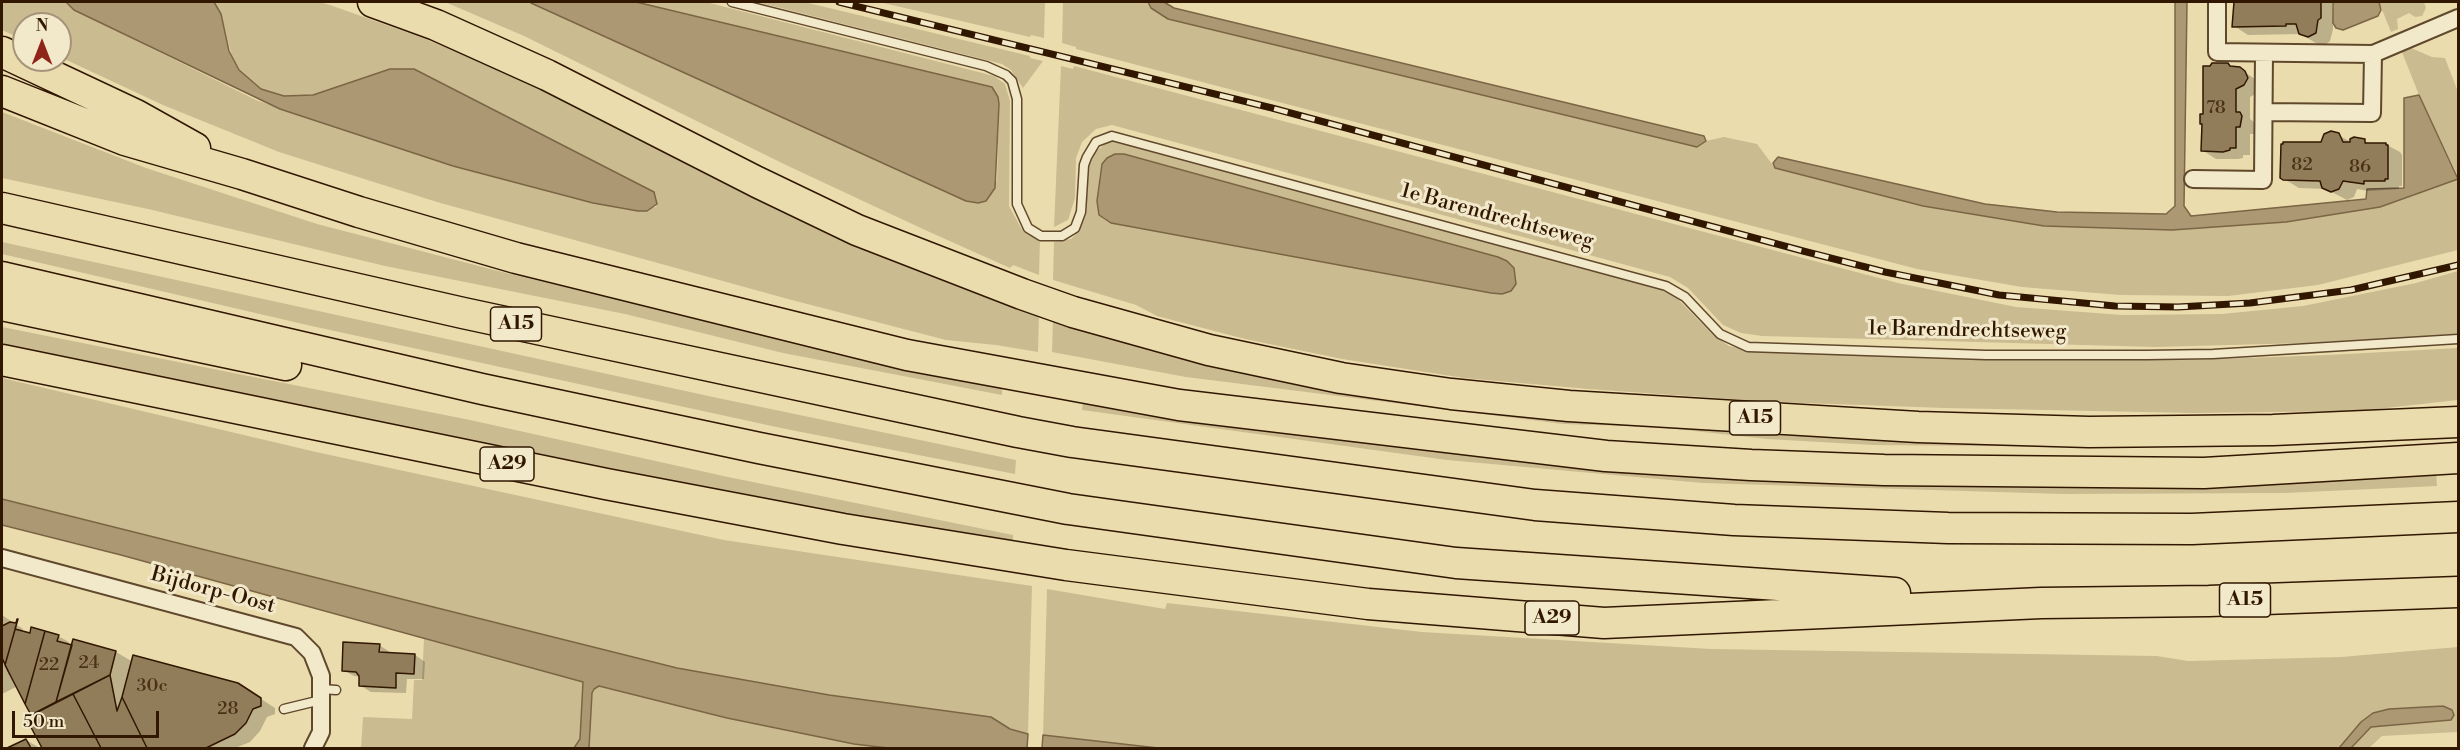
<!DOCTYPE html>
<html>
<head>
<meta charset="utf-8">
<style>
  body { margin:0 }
  #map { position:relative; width:2460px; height:750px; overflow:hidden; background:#ebdcae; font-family:"Libre Bodoni",serif }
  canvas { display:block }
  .frame { position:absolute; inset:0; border:3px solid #311700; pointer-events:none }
  .north { position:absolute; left:12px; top:12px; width:60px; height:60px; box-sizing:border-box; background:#f2e8ca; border:2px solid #a59479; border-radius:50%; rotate:0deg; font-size:16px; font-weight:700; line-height:24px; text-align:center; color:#311700 }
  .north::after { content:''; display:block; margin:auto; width:21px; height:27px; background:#8f2418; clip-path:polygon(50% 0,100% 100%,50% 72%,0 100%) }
  .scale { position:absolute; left:12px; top:711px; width:147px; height:27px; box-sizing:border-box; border:3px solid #311700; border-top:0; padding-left:8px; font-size:18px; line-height:21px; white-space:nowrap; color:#311700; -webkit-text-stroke:4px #f2e8ca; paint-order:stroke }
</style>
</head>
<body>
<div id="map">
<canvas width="2460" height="750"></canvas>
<div class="frame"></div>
<div class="north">N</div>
<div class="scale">50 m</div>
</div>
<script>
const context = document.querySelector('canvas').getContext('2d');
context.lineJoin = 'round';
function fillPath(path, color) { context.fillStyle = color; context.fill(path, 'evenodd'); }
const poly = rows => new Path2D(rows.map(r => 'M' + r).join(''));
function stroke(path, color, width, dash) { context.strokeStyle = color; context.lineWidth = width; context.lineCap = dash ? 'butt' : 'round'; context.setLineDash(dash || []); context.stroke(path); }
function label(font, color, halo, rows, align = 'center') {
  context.font = font + ' "Libre Bodoni",serif'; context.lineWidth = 6; context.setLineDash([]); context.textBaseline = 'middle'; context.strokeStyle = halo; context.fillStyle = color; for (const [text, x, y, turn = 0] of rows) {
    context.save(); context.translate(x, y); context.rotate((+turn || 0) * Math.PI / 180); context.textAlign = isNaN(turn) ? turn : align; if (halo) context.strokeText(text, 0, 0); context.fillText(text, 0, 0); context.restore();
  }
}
fillPath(poly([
  [2,2,66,2,74,10,256,100,453,166,619,208,638,211,656,207,657,204,654,192,414,69,390,69,313,95,284,96,261,89,248,80,234,64,221,14,214,2,319,2,330,5,423,38,512,75,736,186,1039,312,1038,352,996,345,946,340,788,299,437,202,279,152,163,105,60,57,60,24,24,24,24,40,2,30],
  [445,2,531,2,531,3,966,201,978,203,986,201,997,180,999,104,992,87,636,2,706,2,994,76,1005,84,1010,101,1009,206,1021,228,1027,234,1040,239,1039,275,1013,265,1010,268,925,230,786,165,524,36],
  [757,2,804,2,1030,56,1030,58,1043,61,1023,88,1011,70,1002,64],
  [879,2,1045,2,1044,38,1031,35,1030,37],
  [1063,2,1148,2,1151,8,1169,19,1697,147,1706,141,1724,137,1757,144,1775,168,1923,206,2044,226,2172,230,2380,207,2458,179,2458,250,2318,285,2228,296,2120,295,2022,287,1917,269,1076,49,1076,47,1062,43],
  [2379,2,2424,2,2426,8,2422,16,2415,17,2409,13,2397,19,2398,29,2391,32],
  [2411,48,2432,57,2445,58,2458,92,2458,176,2419,95,2402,52],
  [1061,66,1073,69,1074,66,1898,283,2016,307,2122,315,2222,314,2303,306,2416,283,2458,271,2458,334,2305,343,2155,347,1762,336,1741,333,1723,325,1688,288,1670,277,1112,125,1096,129,1082,142,1076,158,1075,198,1068,220,1054,227],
  [2,112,146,168,317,224,502,272,779,338,1002,387,1002,395,783,353,625,314,385,266,148,209,2,178],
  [1110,140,1655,287,1675,296,1712,334,1729,346,1743,349,1841,355,1948,358,2189,360,2328,355,2458,348,2458,400,2359,411,2192,413,1945,408,1774,402,1588,389,1464,378,1342,359,1245,339,1157,316,1136,305,1053,280,1054,242,1071,239,1078,232,1086,215,1089,162,1094,153],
  [1107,158,1105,220,1099,215,1097,201,1100,172],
  [2,242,713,397,1016,460,1015,474,781,428,307,325,2,254],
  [1053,318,1445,401,2423,432,2422,440,2096,447,1873,445,1767,439,1658,427,1563,424,1186,377,1052,352],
  [2,327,470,420,728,477,1013,535,1013,546,644,478,2,345],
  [2,378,316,452,724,540,1032,586,1028,734,1010,729,991,717,829,695,677,668,2,499],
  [1083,398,1409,445,2436,472,2437,486,2285,493,2063,494,1703,483,1447,460,1082,410],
  [1047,589,1165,609,1167,603,1422,632,1711,649,2157,656,2188,661,2341,657,2458,647,2458,732,2382,736,2369,748,2351,748,2371,727,2451,720,2389,709,2373,713,2361,722,2339,748,1158,748,1043,735],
  [424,639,584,682,580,739,578,744,574,748,361,748,363,717,412,719,414,680,422,680],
  [599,686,727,718,887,748,589,748,592,693,593,689]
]), '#cbbb90');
const water = poly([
  [66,2,214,2,221,14,229,51,239,70,261,89,284,96,313,95,390,69,414,69,654,192,657,204,647,211,638,211,593,203,453,166,280,109,74,10,66,2],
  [531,2,636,2,992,87,998,97,999,104,995,188,986,201,978,203,966,201,531,3,531,2],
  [1148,2,1164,2,1174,8,1704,136,1706,141,1697,147,1168,19,1151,8,1148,2],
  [2175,2,2187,2,2184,206,2191,216,2366,199,2367,189,2404,188,2404,98,2419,95,2458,179,2380,207,2286,222,2172,230,2044,226,1923,206,1775,168,1773,163,1778,157,1985,204,2057,212,2166,214,2175,206,2175,2],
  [2333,2,2379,2,2381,10,2378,16,2343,30,2336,28,2333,23,2333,2],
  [1115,154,1124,154,1498,257,1507,261,1514,268,1516,284,1511,291,1502,294,1491,293,1111,223,1099,215,1097,201,1102,164,1107,158,1115,154],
  [2,499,677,668,829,695,991,717,1010,729,1028,734,1027,748,888,748,854,744,727,718,599,686,594,689,592,693,589,748,574,748,580,739,583,682,121,555,2,525,2,499],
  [2443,706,2452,710,2454,715,2451,720,2371,727,2351,748,2339,748,2361,722,2373,713,2389,709,2443,706],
  [1043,735,1158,748,1042,748,1043,735]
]);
fillPath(water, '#ac9973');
stroke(water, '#7b6545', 1.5);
fillPath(poly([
  [2235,2,2332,2,2333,29,2330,41,2325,45,2319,45,2301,34,2248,35,2234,26],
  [2240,69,2261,83,2259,92,2250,97,2250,119,2254,122,2255,132,2254,134,2250,134,2250,155,2243,155,2243,158,2238,159,2216,159,2202,150,2204,116],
  [2338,135,2351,142,2361,139,2370,144,2385,144,2400,152,2402,155,2402,186,2399,186,2399,189,2368,191,2357,189,2354,197,2347,200,2326,189,2299,188,2284,179,2322,144],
  [2,615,23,629,22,633,58,636,69,642,68,646,72,647,74,641,116,652,133,662,252,693,275,708,275,714,267,717,260,731,250,742,235,748,43,748,28,718,33,716,18,686,2,694],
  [379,645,390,652,390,654,415,655,425,662,424,679,407,679,406,693,371,692,361,686,361,677,354,676,343,670],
  [26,740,40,748,11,748]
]), '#0003');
const building = poly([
  [2234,2,2321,2,2321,18,2318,20,2316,33,2308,37,2299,34,2296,24,2286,24,2286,26,2232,27,2234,2],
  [2212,63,2228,63,2230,66,2240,67,2245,71,2248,78,2244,85,2236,89,2236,112,2240,112,2242,116,2240,127,2236,127,2236,148,2230,148,2230,150,2223,152,2201,151,2202,124,2200,124,2200,114,2203,114,2203,66,2210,66,2212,63],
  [2331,131,2339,133,2343,142,2350,142,2350,139,2354,137,2365,139,2365,143,2386,143,2386,145,2388,145,2388,179,2385,179,2385,181,2364,181,2364,184,2343,181,2339,189,2331,192,2322,188,2320,181,2283,180,2280,178,2281,144,2283,144,2283,142,2321,142,2324,134,2331,131],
  [17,619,18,619,5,665,10,675,2,658,2,626,10,622,16,623,17,619],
  [18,619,15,629,30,633,31,627,45,631,25,704,5,665,18,619],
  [45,631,59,635,57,641,72,645,56,702,31,715,25,704,45,631],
  [73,639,116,651,110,675,56,702,73,639],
  [343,642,380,644,379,652,415,654,414,674,396,673,396,688,359,686,359,676,356,672,342,671,343,642],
  [133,655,238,683,261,698,261,706,253,709,246,723,235,734,206,748,147,748,122,697,133,655],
  [110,675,117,711,122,697,147,748,101,748,73,694,110,675],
  [73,694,101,748,42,748,26,718,73,694],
  [26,739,31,748,7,748,26,739]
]);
fillPath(building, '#927d5a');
stroke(building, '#311700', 1.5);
const lane = poly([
  [732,2,986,66,1006,75,1012,81,1017,99,1017,204,1028,228,1041,236,1062,236,1075,228,1081,212,1084,165,1087,157,1096,142,1112,136,1666,286,1685,297,1720,334,1748,347,1986,355,2147,355,2213,354,2458,339],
  [321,689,336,690],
  [284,709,321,700]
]);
const street = poly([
  [2217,2,2217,52,2373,54,2458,18],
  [2264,112,2372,113,2373,54],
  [2193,179,2263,180,2264,53],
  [2,558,296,637,312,653,321,676,321,732,313,748]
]);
const highway = poly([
  [373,2,436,25,547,75,757,182,857,230,1022,294,1073,312,1209,350,1341,378,1451,394,1569,406,1918,427,2089,432,2273,430,2458,422],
  [2,52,136,115,195,148],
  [2,91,125,140,242,174,359,212,516,258,907,355,1179,405,1606,456,1751,465,1884,470,2204,473,2458,458],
  [2,208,463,313,1018,432,1072,442,1535,505,1734,520,1948,528,2192,529,2458,517],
  [2,277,482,389,759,448,1068,509,1456,563,1895,593],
  [2,305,286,365],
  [2,360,606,484,843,529,1066,565,1368,604,1604,623,2041,603,2209,601,2458,592]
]);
stroke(lane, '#60482c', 11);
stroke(street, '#60482c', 20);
stroke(highway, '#311700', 33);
stroke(lane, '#f2e8ca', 8);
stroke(street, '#f2e8ca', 16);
stroke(highway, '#ebdcae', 30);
const rail = poly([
  [839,2,1272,108,1803,251,1885,272,1999,295,2115,306,2178,307,2250,303,2351,290,2458,265]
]);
stroke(rail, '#311700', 7);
stroke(rail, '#f2e8ca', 4.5, [14]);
label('18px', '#493016', null, [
  ["78",2216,109],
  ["82",2302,166],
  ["86",2360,168],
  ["24",89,664],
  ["22",49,666],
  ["30c",152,687],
  ["28",228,710]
]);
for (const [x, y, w] of [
  [516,324,51],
  [1755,418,51],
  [507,464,54],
  [2245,600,51],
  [1552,618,54]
]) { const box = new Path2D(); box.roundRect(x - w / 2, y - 17, w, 34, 4.5); context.fillStyle = '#f2e8ca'; context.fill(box); stroke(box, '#311700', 1.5); }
label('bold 20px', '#311700', null, [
  ["A15",516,324],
  ["A15",1755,418],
  ["A29",507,464],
  ["A15",2245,600],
  ["A29",1552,618]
]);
label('21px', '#311700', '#f2e8ca', [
  ["1e Barendrechtseweg",1497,217,15],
  ["1e Barendrechtseweg",1967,331,1],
  ["Bijdorp-Oost",213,591,15]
]);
</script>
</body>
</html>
